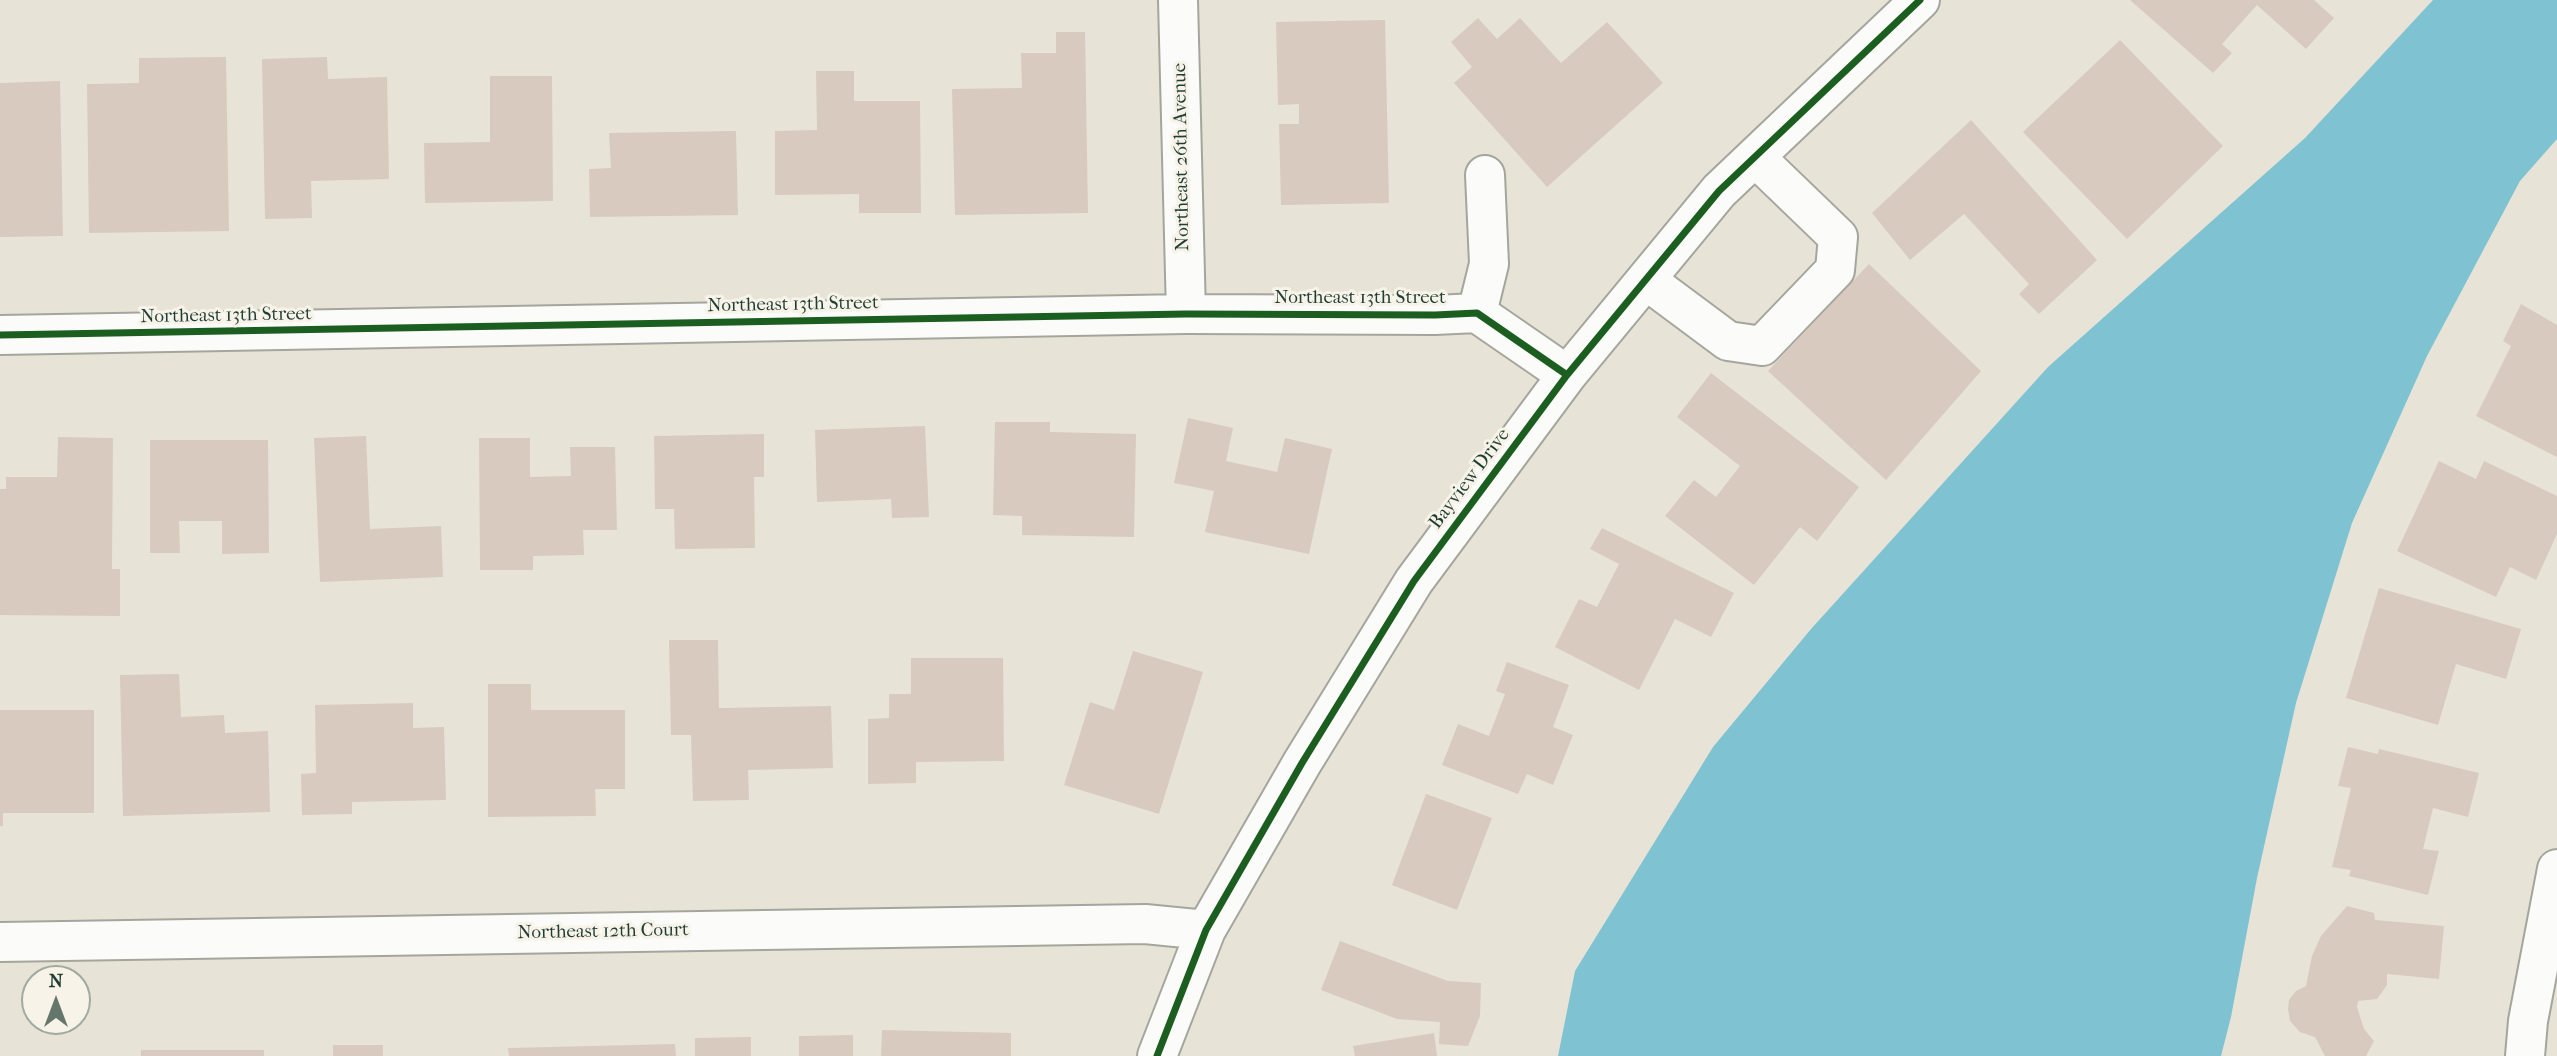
<!DOCTYPE html>
<html>
<head>
<meta charset="utf-8">
<style>
  body { margin:0 }
  #map { position:relative; width:2557px; height:1056px; overflow:hidden; background:#e7e4d7; font-family:"IM FELL French Canon",serif }
  canvas { display:block }
  .north { position:absolute; left:21px; top:965px; width:70px; height:70px; box-sizing:border-box; background:#f7f3e8; border:2px solid #a1aaa0; border-radius:50%; rotate:0deg; font-size:19px; font-weight:700; line-height:28px; text-align:center; color:#1f3d34 }
  .north::after { content:''; display:block; margin:auto; width:24px; height:32px; background:#65776d; clip-path:polygon(50% 0,100% 100%,50% 72%,0 100%) }
</style>
</head>
<body>
<div id="map">
<canvas width="2557" height="1056"></canvas>
<div class="north">N</div>
</div>
<script>
const context = document.querySelector('canvas').getContext('2d');
context.lineJoin = 'round';
function fillPath(path, color) { context.fillStyle = color; context.fill(path, 'evenodd'); }
const poly = rows => new Path2D(rows.map(r => 'M' + r).join(''));
function stroke(path, color, width, dash) { context.strokeStyle = color; context.lineWidth = width; context.lineCap = dash ? 'butt' : 'round'; context.setLineDash(dash || []); context.stroke(path); }
function label(font, color, halo, rows, align = 'center') {
  context.font = font + ' "IM FELL French Canon",serif'; context.lineWidth = 6; context.setLineDash([]); context.textBaseline = 'middle'; context.strokeStyle = halo; context.fillStyle = color; for (const [text, x, y, turn = 0] of rows) {
    context.save(); context.translate(x, y); context.rotate((+turn || 0) * Math.PI / 180); context.textAlign = isNaN(turn) ? turn : align; if (halo) context.strokeText(text, 0, 0); context.fillText(text, 0, 0); context.restore();
  }
}
fillPath(poly([
  [2433,0,2557,0,2557,139,2520,181,2427,356,2352,523,2296,703,2257,878,2231,1017,2221,1056,1558,1056,1575,971,1713,747,1811,629,2048,367,2305,138]
]), '#7fc3d3');
fillPath(poly([
  [2130,0,2314,0,2334,18,2306,49,2257,5,2222,44,2232,53,2213,73],
  [1478,18,1497,39,1520,18,1561,63,1607,22,1663,83,1547,187,1454,83,1472,67,1451,42],
  [1385,20,1389,203,1281,205,1279,124,1299,124,1299,104,1278,105,1276,22],
  [1056,32,1085,32,1088,213,955,215,952,89,1022,88,1021,53,1056,53],
  [2120,40,2223,146,2127,239,2023,132],
  [226,57,229,231,89,233,87,84,139,83,139,58],
  [327,57,328,79,387,77,389,179,311,181,312,218,265,219,262,59],
  [816,71,854,71,854,101,920,101,921,213,859,213,859,194,775,195,775,131,817,130],
  [490,76,552,76,553,201,425,203,424,143,490,142],
  [60,81,63,236,0,237,0,83],
  [1971,120,2097,260,2039,314,2019,294,2029,284,1964,214,1910,260,1872,213],
  [736,131,738,215,590,217,589,169,611,168,609,133],
  [1869,264,1981,371,1886,480,1768,371],
  [2521,304,2557,325,2557,457,2476,416,2511,346,2503,341],
  [1711,373,1859,487,1817,541,1800,527,1754,585,1665,516,1694,480,1716,497,1740,466,1677,417],
  [1188,418,1233,428,1226,461,1277,472,1285,438,1332,449,1309,554,1205,532,1214,491,1174,483],
  [995,422,1050,422,1050,432,1136,434,1134,537,1022,535,1022,516,993,515],
  [925,426,929,517,892,518,891,499,817,502,815,430],
  [764,434,764,477,754,477,755,548,675,549,674,509,655,509,654,436],
  [366,436,370,529,441,526,443,577,320,582,314,438],
  [58,437,113,438,112,569,120,569,120,616,0,615,0,489,6,489,6,477,57,477],
  [479,438,530,438,530,477,571,476,570,447,615,447,617,530,583,530,584,555,533,556,533,570,480,570],
  [150,440,268,440,269,553,222,554,222,521,179,521,180,553,150,553],
  [2439,461,2476,479,2484,461,2557,496,2557,534,2536,580,2510,567,2496,597,2397,551],
  [1602,528,1734,593,1711,637,1675,619,1639,690,1555,647,1579,599,1597,607,1619,564,1590,549],
  [2379,588,2521,629,2506,679,2456,664,2438,725,2346,698],
  [669,640,718,640,719,708,831,706,833,768,748,770,749,800,693,801,691,735,671,735],
  [1133,651,1203,672,1159,814,1064,785,1090,702,1114,710],
  [911,658,1003,658,1004,761,916,762,916,783,868,784,868,719,889,718,889,694,911,694],
  [1507,662,1569,685,1553,727,1573,735,1553,785,1527,774,1518,794,1442,765,1458,724,1489,736,1505,694,1496,691],
  [179,674,181,717,224,715,225,733,268,731,270,812,123,816,120,675],
  [488,684,531,684,531,710,625,710,625,789,595,789,596,816,488,817],
  [413,703,413,728,444,727,446,800,352,802,352,814,302,815,301,774,316,773,315,705],
  [0,710,94,710,94,813,3,813,3,826,0,826],
  [2348,747,2378,754,2379,749,2479,773,2468,817,2433,808,2423,849,2439,851,2428,895,2349,876,2351,870,2332,867,2351,788,2338,786],
  [1426,794,1492,818,1457,910,1392,885],
  [2347,906,2374,913,2375,920,2444,926,2439,979,2387,974,2387,985,2377,999,2358,1001,2357,1007,2364,1029,2374,1041,2366,1056,2325,1056,2315,1037,2300,1032,2290,1021,2288,1009,2289,1000,2296,991,2306,986,2312,956,2321,936],
  [1340,941,1448,981,1481,983,1480,1016,1468,1046,1439,1044,1440,1022,1397,1019,1321,990],
  [882,1030,1011,1033,1011,1056,881,1056],
  [1434,1033,1437,1056,1355,1056,1353,1046],
  [853,1035,853,1056,799,1056,799,1036],
  [751,1037,751,1056,695,1056,695,1038],
  [675,1044,676,1056,509,1056,508,1048],
  [333,1045,383,1045,383,1056,333,1056],
  [141,1050,264,1050,264,1056,141,1056]
]), '#d8cabe');
const minor = poly([
  [1178,0,1186,314],
  [1646,280,1728,341,1762,346,1835,270,1838,237,1755,157],
  [1477,313,1489,264,1485,175],
  [0,335,1186,314,1435,315,1477,313,1567,375],
  [0,942,1145,924,1206,930],
  [1157,1056,1206,930,1302,763,1414,581,1567,375,1719,191,1920,0],
  [2525,1056,2528,1021,2557,869]
]);
stroke(minor, '#a4a69d', 42);
stroke(minor, '#fbfbf9', 38);
stroke(poly([
  [0,335,1186,314,1435,315,1477,313,1567,375],
  [1157,1056,1206,930,1302,763,1414,581,1567,375,1719,191,1920,0]
]), '#1b5e20', 7);
label('19px', '#1f3d34', '#f7f3e8', [
  ["Northeast 26th Avenue",1182,157,-91],
  ["Northeast 13th Street",1360,298],
  ["Northeast 13th Street",793,305,-1],
  ["Northeast 13th Street",226,316,-1],
  ["Bayview Drive",1470,479,-53],
  ["Northeast 12th Court",603,932,-1]
]);
</script>
</body>
</html>
